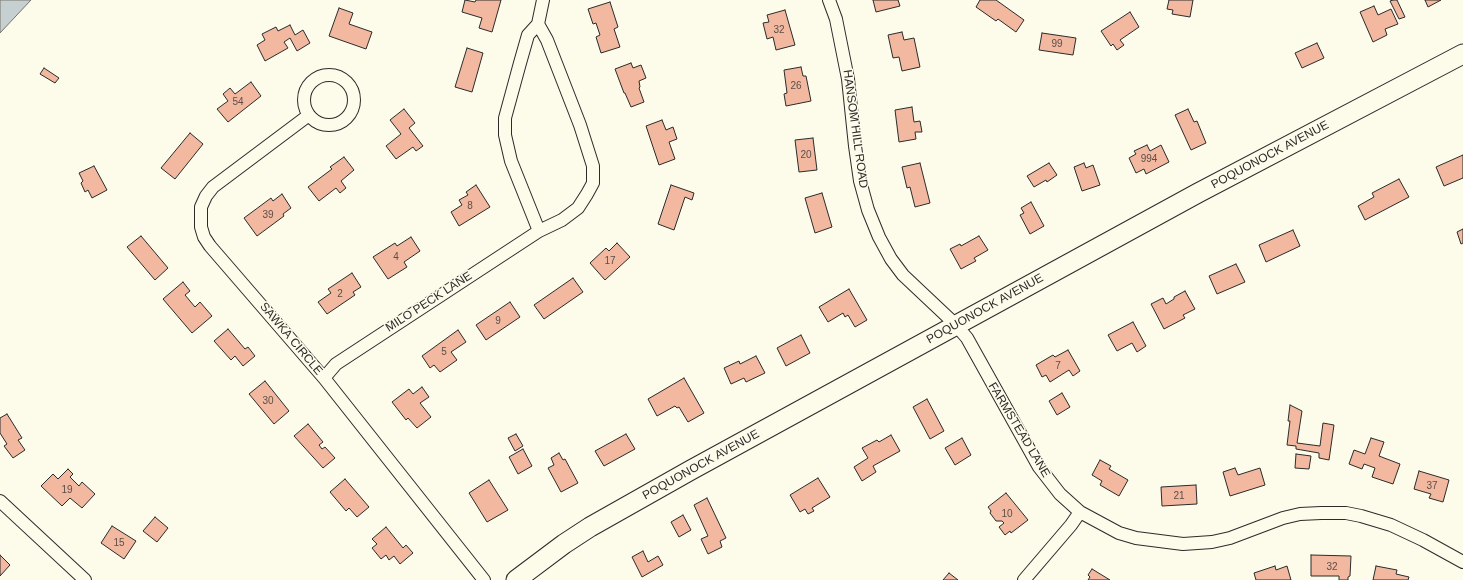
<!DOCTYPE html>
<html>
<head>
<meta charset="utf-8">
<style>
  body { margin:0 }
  canvas { display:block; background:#fdfbea }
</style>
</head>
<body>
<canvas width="1463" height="580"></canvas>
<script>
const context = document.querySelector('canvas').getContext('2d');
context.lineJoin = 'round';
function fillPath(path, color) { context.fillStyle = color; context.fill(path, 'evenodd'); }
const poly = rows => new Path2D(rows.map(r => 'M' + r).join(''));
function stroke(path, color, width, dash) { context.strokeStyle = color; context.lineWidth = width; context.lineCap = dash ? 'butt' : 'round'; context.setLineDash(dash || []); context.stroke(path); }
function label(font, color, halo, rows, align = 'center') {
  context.font = font + ' Arial,sans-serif'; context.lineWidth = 3; context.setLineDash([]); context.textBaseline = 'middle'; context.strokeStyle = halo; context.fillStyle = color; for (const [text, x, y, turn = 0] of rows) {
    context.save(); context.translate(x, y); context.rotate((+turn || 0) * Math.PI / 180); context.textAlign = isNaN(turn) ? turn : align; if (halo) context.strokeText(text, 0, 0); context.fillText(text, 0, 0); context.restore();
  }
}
const water = poly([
  [0,0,31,0,0,33,0,0]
]);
fillPath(water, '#c7d0d0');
stroke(water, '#74746e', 1);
const building = poly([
  [465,0,475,2,476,0,501,0,492,32,479,28,482,18,462,12,465,0],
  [873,0,898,0,900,6,876,12,873,0],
  [980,0,996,0,1024,20,1016,32,998,19,996,21,976,7,980,0],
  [1169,0,1193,0,1190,17,1172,14,1173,10,1167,9,1169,0],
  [1393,0,1397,0,1405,17,1399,19,1390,1,1393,0],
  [1425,0,1441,0,1428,7,1425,0],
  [610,2,618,27,614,29,620,47,601,53,596,37,600,35,596,23,593,24,588,9,610,2],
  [1374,6,1378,15,1391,9,1398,24,1385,29,1387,35,1373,42,1360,12,1374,6],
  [339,8,353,13,349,24,372,32,366,49,329,36,339,8],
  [785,10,795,45,776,50,773,37,767,39,763,23,769,22,767,15,785,10],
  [1130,12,1139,27,1120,40,1124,45,1117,50,1113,44,1111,46,1101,31,1130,12],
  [290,25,295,35,303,30,310,43,297,51,290,38,284,42,288,48,265,61,257,45,265,40,262,34,276,27,278,31,290,25],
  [902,32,904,40,914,38,920,67,902,71,899,57,893,58,888,35,902,32],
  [1042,33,1076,38,1073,55,1039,50,1042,33],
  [1317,43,1324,58,1302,68,1295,53,1317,43],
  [467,48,483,53,472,92,455,87,467,48],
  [631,63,633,68,641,65,646,78,639,81,640,87,639,88,644,102,631,107,625,93,624,93,615,69,631,63],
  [801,67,803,76,806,76,811,101,786,106,784,94,787,93,784,70,801,67],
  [44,68,59,78,55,83,40,74,44,68],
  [251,82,261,96,228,122,217,109,228,101,223,94,230,88,235,94,251,82],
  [912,107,914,122,920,121,922,132,915,132,916,139,899,142,895,110,912,107],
  [404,109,415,123,409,128,423,146,416,151,413,147,396,159,386,146,401,134,390,120,404,109],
  [1188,109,1194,122,1197,121,1206,143,1191,150,1175,115,1188,109],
  [662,120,666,130,673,127,677,139,669,142,675,159,659,165,646,126,662,120],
  [190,133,203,144,175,179,161,168,190,133],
  [813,138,817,170,799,172,795,140,813,138],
  [1147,145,1150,151,1161,145,1169,162,1146,174,1144,169,1136,173,1129,158,1136,154,1134,151,1147,145],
  [1463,155,1463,178,1444,186,1436,167,1463,155],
  [344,157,354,170,341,181,346,188,340,193,336,188,319,201,308,187,332,169,330,167,344,157],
  [920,163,930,203,915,207,910,187,907,188,902,167,920,163],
  [1049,163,1057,175,1047,182,1046,180,1034,187,1027,176,1049,163],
  [1084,163,1086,168,1093,165,1100,185,1082,191,1074,167,1084,163],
  [94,166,107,190,92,198,88,190,85,192,81,183,83,181,79,173,94,166],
  [1399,179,1409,197,1365,220,1358,206,1374,197,1372,193,1399,179],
  [476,185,490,207,459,226,451,212,462,205,459,200,468,195,466,192,476,185],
  [671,185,694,193,692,200,685,197,674,230,658,224,671,185],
  [822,193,832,227,815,233,805,198,822,193],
  [282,194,291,208,283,214,284,216,257,236,244,218,271,198,273,201,282,194],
  [1031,202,1044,226,1030,234,1020,215,1024,213,1021,208,1031,202],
  [1463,229,1463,243,1461,244,1457,232,1463,229],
  [1293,230,1300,246,1266,262,1259,245,1293,230],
  [141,236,168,268,155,280,127,247,141,236],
  [979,236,988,250,974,258,976,261,961,269,950,249,960,244,961,246,979,236],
  [411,237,420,251,404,262,407,267,388,279,373,257,395,243,397,246,411,237],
  [617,243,630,257,605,280,590,263,606,248,609,251,617,243],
  [1236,264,1245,282,1217,294,1209,276,1236,264],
  [352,273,361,287,353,292,355,295,327,314,318,302,331,293,328,289,352,273],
  [573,278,583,292,544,319,534,305,573,278],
  [183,282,190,291,185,295,195,307,200,302,212,316,192,333,163,299,183,282],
  [849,289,867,320,855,327,848,315,845,317,843,313,828,322,819,307,849,289],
  [1185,291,1195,309,1183,315,1185,318,1164,329,1151,304,1163,298,1166,304,1174,299,1174,297,1185,291],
  [510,302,520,317,486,340,476,325,510,302],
  [1133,322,1146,346,1137,352,1132,343,1117,351,1108,335,1133,322],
  [228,329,245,349,248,347,255,356,243,366,235,356,231,360,214,341,228,329],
  [458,330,466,342,451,352,457,360,440,372,434,365,430,368,422,356,458,330],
  [801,335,810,353,786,366,777,348,801,335],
  [1068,350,1080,371,1073,376,1069,370,1050,382,1046,375,1042,377,1036,365,1053,355,1055,357,1068,350],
  [756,356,765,373,746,382,744,378,731,384,724,368,739,361,740,364,756,356],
  [684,378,704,413,688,422,679,407,677,408,675,406,657,416,648,399,684,378],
  [265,381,289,411,274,424,249,394,265,381],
  [422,387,429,397,420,403,431,417,417,428,408,418,406,420,392,402,409,389,413,394,422,387],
  [1062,393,1070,407,1057,415,1049,401,1062,393],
  [927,399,944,431,930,439,913,407,927,399],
  [1290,405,1302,411,1297,443,1320,446,1323,423,1334,425,1329,460,1319,458,1319,453,1296,449,1296,446,1287,445,1290,421,1288,421,1290,405],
  [7,414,22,438,18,440,25,450,13,458,4,446,7,444,0,433,0,418,7,414],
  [308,424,323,442,319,445,322,449,325,447,335,458,323,468,294,436,308,424],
  [516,434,523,446,515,451,508,438,516,434],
  [626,434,635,449,604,466,595,451,626,434],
  [891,435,900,451,873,466,876,472,862,481,854,467,868,458,862,448,877,440,879,442,891,435],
  [962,438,971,455,955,465,945,448,962,438],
  [1371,438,1384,442,1379,456,1400,464,1393,484,1372,477,1375,468,1364,464,1362,469,1349,464,1354,450,1365,454,1371,438],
  [523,449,532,466,518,474,509,457,523,449],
  [559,453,563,460,565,459,578,483,561,492,548,468,554,465,551,458,559,453],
  [1296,454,1311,456,1309,469,1295,468,1296,454],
  [1100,460,1111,466,1109,469,1128,480,1119,496,1100,485,1102,481,1092,475,1100,460],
  [1235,468,1238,475,1260,468,1265,485,1230,496,1223,472,1235,468],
  [68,469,73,474,70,477,79,486,82,482,95,494,82,508,70,498,62,506,41,486,53,474,58,479,68,469],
  [1419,471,1449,480,1443,502,1429,498,1431,494,1414,489,1419,471],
  [818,478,830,497,812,508,814,511,808,514,805,509,800,512,790,495,818,478],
  [345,479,369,507,357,517,349,508,346,511,330,492,345,479],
  [489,480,508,510,487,522,469,493,489,480],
  [1196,485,1197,504,1162,506,1161,487,1196,485],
  [1006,493,1028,520,1011,533,1010,531,1005,535,999,527,1004,523,1002,521,996,521,990,513,991,511,988,507,1006,493],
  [707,498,726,538,720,541,722,547,708,554,701,539,708,536,694,505,707,498],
  [683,515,691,530,679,537,671,522,683,515],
  [155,517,168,528,157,542,143,531,155,517],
  [112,526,136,541,124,559,101,543,112,526],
  [386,527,403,548,406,545,413,553,400,564,394,556,389,560,386,555,381,559,372,548,377,544,372,539,386,527],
  [643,551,648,562,658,556,663,565,642,577,632,557,643,551],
  [0,555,10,565,0,576,0,555],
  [1311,555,1351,556,1350,576,1348,577,1348,580,1339,580,1339,576,1311,576,1311,555],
  [1275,566,1276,570,1287,566,1291,580,1256,580,1254,573,1275,566],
  [1376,566,1397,570,1396,574,1409,577,1408,580,1373,580,1376,566],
  [1092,569,1110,580,1088,580,1090,577,1088,575,1092,569],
  [949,573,958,580,943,580,949,573]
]);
fillPath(building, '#f2b8a0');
stroke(building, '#2b2b2b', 1);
const minor = poly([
  [829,0,836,19,848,79,855,146,860,181,868,210,879,237,891,259,903,275,955,324,967,338,1039,467,1060,494,1080,512,1119,533,1136,538,1183,544,1212,542,1230,538,1283,518,1300,514,1321,513,1346,513,1361,516,1391,525,1423,540,1463,562],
  [538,24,528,35,520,63,505,118,505,135,511,161,539,231],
  '304 100a25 25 0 1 1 50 0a25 25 0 1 1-50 0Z',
  [309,115,213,187,206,196,201,207,201,227,204,237,210,246,324,378,484,580],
  [324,378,336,364,539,231,562,220,578,208,587,194,593,183,593,166,580,125,547,40,538,24,543,0],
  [0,501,85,580],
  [1024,580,1071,525,1080,512]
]);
const primary = poly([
  [516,580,564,544,590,527,691,470,1198,193,1463,54]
]);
stroke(minor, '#2b2b2b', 14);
stroke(primary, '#2b2b2b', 21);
stroke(minor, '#fdfbea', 12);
stroke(primary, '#fdfbea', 19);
label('10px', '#5d4e48', null, [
  ["32",779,30],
  ["99",1057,44],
  ["26",796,86],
  ["54",238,102],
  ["20",806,155],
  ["994",1149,159],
  ["8",470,206],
  ["39",268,215],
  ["4",396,257],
  ["17",610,261],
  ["2",340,294],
  ["9",498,321],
  ["5",444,352],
  ["7",1058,366],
  ["30",268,401],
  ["37",1432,486],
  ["19",67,490],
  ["21",1179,496],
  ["10",1007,514],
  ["15",119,543],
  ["32",1332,567]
]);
label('12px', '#2b2b2b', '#fdfbea', [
  ["HANSOM HILL ROAD",855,129,82],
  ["POQUONOCK AVENUE",1270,155,-28],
  ["MILO PECK LANE",429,302,-33],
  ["POQUONOCK AVENUE",985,309,-29],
  ["SAWKA CIRCLE",291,339,50],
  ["FARMSTEAD LANE",1019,430,59],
  ["POQUONOCK AVENUE",701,465,-29]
]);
</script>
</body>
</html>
